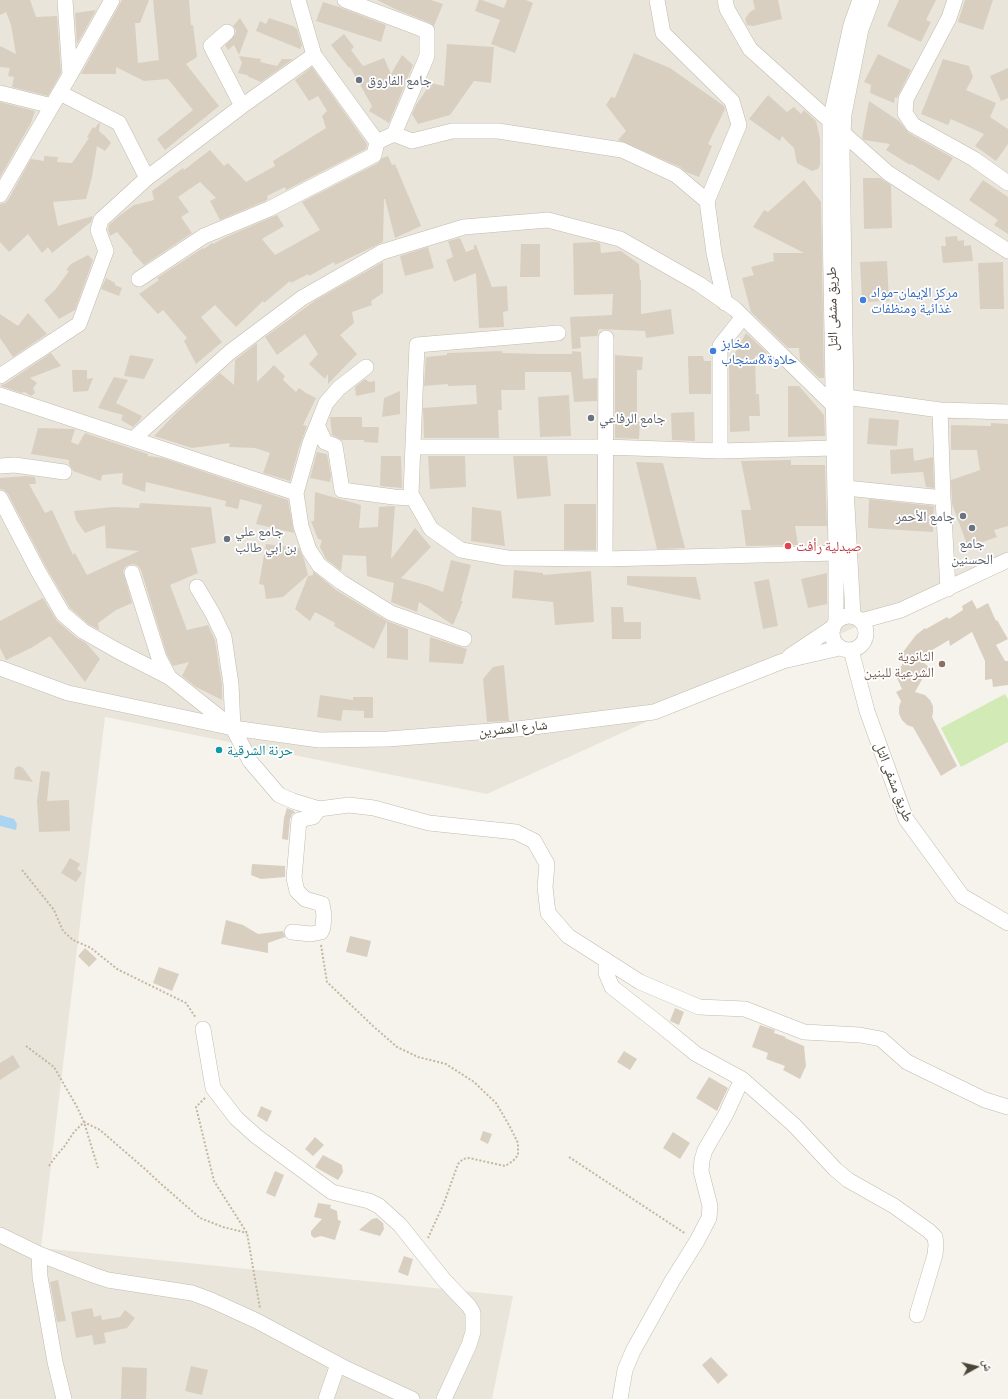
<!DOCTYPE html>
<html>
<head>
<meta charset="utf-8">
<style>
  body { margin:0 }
  #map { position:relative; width:1008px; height:1399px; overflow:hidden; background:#f6f3ec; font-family:Barlow,"Noto Naskh Arabic",sans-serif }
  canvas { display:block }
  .north { position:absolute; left:956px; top:1347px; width:40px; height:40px; -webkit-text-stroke:3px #fff; paint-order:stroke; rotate:82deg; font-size:11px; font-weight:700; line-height:16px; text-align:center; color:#4b4439 }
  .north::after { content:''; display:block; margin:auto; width:14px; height:18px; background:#4b4439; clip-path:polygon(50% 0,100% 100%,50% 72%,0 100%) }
</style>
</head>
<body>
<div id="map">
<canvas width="1008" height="1399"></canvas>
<div class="north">ش</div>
</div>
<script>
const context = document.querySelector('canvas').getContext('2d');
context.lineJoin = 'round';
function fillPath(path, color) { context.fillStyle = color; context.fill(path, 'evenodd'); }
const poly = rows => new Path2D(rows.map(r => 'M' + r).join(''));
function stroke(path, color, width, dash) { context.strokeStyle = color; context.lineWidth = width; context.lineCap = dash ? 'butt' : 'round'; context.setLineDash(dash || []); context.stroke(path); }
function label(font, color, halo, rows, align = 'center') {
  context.font = font + ' Barlow,"Noto Naskh Arabic",sans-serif'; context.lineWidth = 3.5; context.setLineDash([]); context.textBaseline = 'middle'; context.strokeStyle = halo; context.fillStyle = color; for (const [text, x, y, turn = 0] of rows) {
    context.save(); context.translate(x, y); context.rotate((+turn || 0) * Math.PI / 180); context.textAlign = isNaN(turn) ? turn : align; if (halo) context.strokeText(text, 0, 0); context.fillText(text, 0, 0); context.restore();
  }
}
fillPath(poly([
  [0,0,1008,0,1008,558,487,794,105,717,41,1248,513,1296,492,1399,0,1399]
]), '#eae5da');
fillPath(poly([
  [1005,694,1008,699,1008,742,961,767,941,728]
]), '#d2eab5');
fillPath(poly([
  [0,815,14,819,17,824,16,830,0,826]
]), '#a9d4f2');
fillPath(poly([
  [0,0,30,0,36,17,57,16,61,73,48,96,12,87,14,77,8,76,10,68,0,67,0,46,16,54,11,25,6,12,0,15],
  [122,0,149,0,140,23,135,23,138,63,159,60,153,0,189,0,191,25,193,25,197,57,186,64,219,106,165,150,157,139,193,110,168,79,144,81,116,67,116,74,81,74],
  [377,0,431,0,443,4,434,26,430,23,395,9],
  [479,0,482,0,504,8,507,0,526,0,533,3,515,53,491,44,500,20,475,11],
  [753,0,778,0,782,19,753,26,747,25,745,19,750,12,755,9],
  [899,0,936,0,926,20,931,22,921,42,887,26],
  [965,0,993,0,983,30,958,22],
  [323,2,339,7,386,25,381,42,316,21],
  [96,10,77,44,75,13],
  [240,18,248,31,239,55,234,45,228,50,225,45,235,35,236,30,233,26],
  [269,18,293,26,297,29,302,45,300,49,256,31,260,21,266,24],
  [344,34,354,47,351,50,363,66,384,58,391,74,402,55,413,65,389,123,369,111,372,106,350,67,349,68,331,45],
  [447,44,494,47,491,83,474,81,450,115,418,124,412,114,416,105,431,83,444,86],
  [634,53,670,68,724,106,725,109,708,144,712,146,699,177,686,172,680,167,618,140,626,131,606,105,611,97,615,98],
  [878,54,911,70,897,98,895,97,894,103,870,93,871,85,864,82],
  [239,56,261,59,260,62,277,66,282,59,293,59,261,82,249,77,247,75,238,73,242,63],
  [943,59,969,66,973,77,966,90,996,103,990,117,1008,129,1008,144,996,161,975,146,984,134,951,119,948,125,921,114],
  [312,67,367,144,366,149,286,190,285,187,267,196,268,199,265,201,220,220,210,201,216,198,200,182,178,197,189,212,181,217,192,233,144,265,132,252,133,251,117,232,110,236,108,230,109,225,119,216,134,205,154,200,152,191,183,168,184,170,210,150,224,166,228,163,246,182,275,166,273,161,326,128,322,116,327,111,318,96,309,101,295,80],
  [1008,68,1008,98,1001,101,990,76],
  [768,95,787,112,794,107,801,114,804,110,816,121,820,139,820,165,818,169,812,171,797,163,794,148,782,136,780,141,749,119],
  [869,101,899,121,909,133,953,158,939,181,911,164,910,165,886,150,890,144,864,140,862,138],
  [0,102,35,111,31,123,0,177],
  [99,123,100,124,99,131,105,136,111,143,105,151,97,146,92,177,86,199,53,202,58,226,93,216,91,222,52,253,48,247,42,253,28,234,9,252,0,242,0,204,5,203,8,200,31,159,44,161,44,156,58,157,57,162,72,163,89,138,87,137,93,127,95,128],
  [388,156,392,165,395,164,421,226,395,238,385,199,384,199,383,242,335,265,334,262,309,276,308,274,291,283,290,281,264,303,263,301,236,327,215,305,201,317,222,342,196,364,184,341,187,338,163,310,158,314,139,294,159,280,157,278,203,248,204,249,212,243,213,244,226,237,277,215,284,226,262,239,275,255,295,244,320,230,302,202,378,163,382,158],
  [863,178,880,178,891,185,892,228,864,229],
  [804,180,821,202,824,378,819,378,800,360,799,348,788,348,751,312,742,278,754,275,751,267,774,261,773,253,804,253,753,227,764,210,768,212],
  [983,180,1008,197,1008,234,994,225,998,220,969,200],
  [957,236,958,241,964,240,964,246,971,245,973,261,943,263,941,246,946,246,945,237],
  [460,238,466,252,474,249,474,245,476,245,492,287,507,286,508,311,503,312,504,327,479,328,476,273,454,282,446,260,453,257,448,241],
  [596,242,600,243,601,253,621,251,639,264,640,280,641,280,641,314,671,309,674,334,646,338,645,331,599,329,597,336,580,337,581,348,572,349,570,317,612,315,613,294,574,295,573,243],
  [521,244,540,244,540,277,520,277],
  [428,247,434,268,405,276,400,256],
  [88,255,93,260,75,310,59,319,44,300,55,290,69,271,66,270,71,264],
  [887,261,889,301,862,302,860,262],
  [383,262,383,293,371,301,372,305,352,312,354,323,340,335,357,354,328,384,328,374,325,379,309,364,318,354,305,334,277,355,265,337,316,300],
  [1003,262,1004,309,980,309,978,263],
  [106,278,115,283,115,285,122,288,119,296,101,289],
  [28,313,47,334,13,357,0,338,0,314,18,326],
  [746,333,767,353,755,356,756,394,759,394,760,416,749,416,750,431,730,432,729,364],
  [257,343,257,382,274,365,285,376,283,380,296,392,299,388,306,393,316,398,303,425,307,426,299,448,290,481,263,473,270,453,255,448,229,447,230,443,192,448,154,436,175,414,220,373,234,385,235,360],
  [502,351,502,353,541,354,572,354,572,351,581,352,583,379,597,378,597,401,574,402,571,372,525,372,525,390,501,390,502,410,498,410,499,438,424,438,423,408,477,404,476,385,448,386,448,384,424,386,426,357,447,355,447,353],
  [51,353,61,366,30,378,37,383,33,388,35,393,31,396,25,392,21,393,1,386,1,385,5,384],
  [130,355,154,359,144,379,124,376],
  [615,355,643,357,642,370,637,370,637,422,640,422,639,439,615,438],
  [688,356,703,356,704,361,711,361,711,394,689,394],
  [72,370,87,370,87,379,93,378,88,391,73,392],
  [114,377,128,380,116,403,142,416,140,420,133,427,121,420,123,415,98,408],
  [365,379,369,382,375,381,375,392,356,396,355,387],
  [788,386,799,386,824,415,825,436,788,437],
  [400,391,400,414,382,417,384,398],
  [569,395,571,436,540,437,538,397],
  [694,412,695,441,672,440,671,413],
  [330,417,362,417,362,427,379,427,378,443,364,442,364,440,342,440,332,435],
  [869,418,899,420,897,446,867,444],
  [991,423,1008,424,1008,526,994,530,997,537,968,547,952,504,951,480,980,470,977,450,951,450,951,425,991,426],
  [38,428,75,429,71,442,78,445,85,433,148,454,148,456,163,458,288,500,294,533,256,524,262,505,240,499,238,509,225,506,226,501,146,482,145,492,122,484,123,473,102,475,101,481,73,471,69,464,69,460,31,454],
  [913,448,914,461,933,457,934,488,926,487,923,472,891,474,890,450],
  [317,452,327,454,331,476,330,482,310,478],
  [381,456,401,456,402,488,380,486],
  [428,456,465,456,466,487,430,489],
  [513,456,547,456,551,496,517,499],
  [791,460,791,465,825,465,827,526,795,526,798,545,746,546,741,510,751,510,741,461],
  [636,462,663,463,685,548,657,549],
  [26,476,35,477,36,484,29,484,45,513,52,510,73,555,75,553,87,575,139,551,106,548,105,525,85,533,76,520,74,511,113,507,139,508,140,503,211,507,216,543,191,548,198,573,170,585,187,630,208,625,215,640,222,685,222,700,196,687,182,676,189,662,173,666,167,655,141,570,138,566,134,564,129,565,125,567,123,571,132,603,116,610,98,623,99,630,88,624,70,608,46,567,8,494,4,490,0,489,0,478],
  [315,492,361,505,359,528,378,527,379,507,395,506,391,559,415,528,431,547,401,578,429,586,443,592,451,560,471,565,461,601,463,601,453,625,419,602,417,612,391,602,394,583,367,576,366,556,343,555,341,571,326,559,320,547,322,540,318,539,311,521,314,521],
  [869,499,934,506,933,532,868,528],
  [564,504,596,504,596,550,564,550],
  [472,507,501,511,505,546,471,541],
  [266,544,299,548,304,559,308,575,283,597,266,599,264,585,259,584],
  [514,570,543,573,543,575,591,571,594,622,555,625,553,602,512,598],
  [313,571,336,590,387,621,374,649,334,626,335,623,315,612,310,621,295,609,308,576,313,575],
  [827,573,827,604,808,608,801,579],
  [627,576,696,577,701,600,627,585],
  [769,579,778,626,763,629,754,582],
  [43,598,57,621,77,638,86,643,100,659,85,682,50,636,31,648,6,660,0,648,0,621],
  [972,600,977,609,988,603,996,621,997,620,1008,639,996,645,1005,661,1008,661,1008,685,993,687,992,679,985,680,985,661,972,632,950,646,949,640,934,649,924,663,929,667,915,692,925,695,930,700,933,706,933,713,932,717,957,766,941,776,913,727,907,725,902,720,899,714,899,707,901,701,896,692,902,689,896,676,904,661,900,656,916,635,925,628,926,629,947,617,949,619,963,610,962,606],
  [611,607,623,607,624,622,641,622,641,639,612,639],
  [387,621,408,629,408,660,387,658],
  [430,637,467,649,463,664,429,662],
  [504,665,509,721,487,722,483,679,493,667],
  [320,695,353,700,353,697,373,697,373,718,364,718,364,711,343,710,341,721,317,717],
  [19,766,23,768,33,782,14,779,15,768],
  [41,771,50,772,47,801,69,800,70,831,39,832,37,801],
  [287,808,294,811,295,813,292,814,290,819,288,840,282,839,284,818],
  [70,858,80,864,77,869,82,873,76,882,61,873],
  [252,864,285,866,285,877,261,879,251,875],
  [226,920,243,925,258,934,283,931,285,937,268,943,268,953,221,944],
  [350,936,371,941,367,957,346,952],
  [85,948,97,959,89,967,78,956],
  [159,967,179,974,172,991,153,983],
  [675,1008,684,1012,679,1025,670,1021],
  [760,1025,775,1030,774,1033,786,1037,785,1038,804,1046,806,1066,800,1079,783,1070,785,1066,766,1059,768,1053,752,1047],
  [624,1051,637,1059,630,1070,617,1062],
  [13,1055,20,1067,0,1080,0,1063],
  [709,1077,728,1088,717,1111,696,1098],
  [261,1106,272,1111,267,1122,257,1116],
  [483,1131,492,1134,488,1144,480,1140],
  [673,1132,690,1143,680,1159,663,1148],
  [315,1137,324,1145,313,1156,305,1149],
  [323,1155,342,1165,343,1172,338,1180,315,1167],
  [275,1171,284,1175,275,1197,266,1193],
  [318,1203,331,1205,330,1208,337,1211,338,1220,341,1221,335,1240,321,1236,314,1238,311,1235,311,1231,322,1219,314,1217],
  [377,1218,383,1223,384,1229,380,1236,359,1230,372,1219],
  [404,1256,413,1259,408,1276,398,1272],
  [58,1280,66,1321,57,1322,50,1282],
  [92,1308,94,1317,101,1315,102,1320,120,1317,125,1310,135,1318,127,1328,104,1333,106,1343,94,1345,92,1335,76,1338,71,1312],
  [711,1357,728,1375,718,1384,702,1365],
  [191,1366,208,1370,202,1395,185,1391],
  [122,1367,147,1368,146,1399,121,1399]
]), '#d8cfc1');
const minor = poly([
  [65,0,70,75],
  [298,0,314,55,377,142,394,134,427,56,427,31,345,0],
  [657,0,663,33,732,101,739,125,707,201,714,253,725,303],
  [725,0,727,9,750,49,830,121],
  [955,0,949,18,906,99,905,113,913,125,974,159,1008,183],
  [227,32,211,46,242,106],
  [0,93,52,106],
  [60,93,119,123,147,178],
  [843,133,888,173,1008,251],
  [394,134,412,141,452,131,498,131,622,150,676,175,707,201],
  [0,195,70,75,112,0],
  [139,279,204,236,269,209,374,155,377,142],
  [558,333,417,345,411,494,431,529,461,550,507,558,605,559,836,553],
  [366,367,339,388,326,403,310,443,296,493,301,526,309,550,319,565,341,582,391,613,464,639],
  [0,376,79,324,106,251,98,230,101,220,147,178,242,106,314,55],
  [0,395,296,493],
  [846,397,940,410,1008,412],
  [940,410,943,498,948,589],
  [317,425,325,442,335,446,342,490,394,497,413,498],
  [133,439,230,352,302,298,382,252,464,227,548,220,620,239,699,284,735,309,833,405],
  [413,447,605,447,720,451,834,448],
  [720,451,720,346,743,317],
  [0,466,15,465,64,472],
  [846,488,943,498],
  [0,498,38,571,63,614,83,631,118,651,169,677,233,728,319,740,388,739,517,729,654,712,783,661,840,648],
  [605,559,606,338],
  [132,573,159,658,169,677],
  [197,587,213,614,224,637,231,684,233,728],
  [853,616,846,488,846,397,842,153,844,114,861,29,872,0],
  '832 633a17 17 0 1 1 34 0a17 17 0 1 1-34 0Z',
  [836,621,836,553,830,223,830,121,851,25,860,0],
  [861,621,901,610,1008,560],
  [851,650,867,711,906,819,962,896,1008,923],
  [790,656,832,628],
  [0,668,68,693,233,728,250,761,279,795,293,801,319,809,349,805,374,808,429,823,516,832,534,841,547,864,545,887,548,913,568,936,640,982,699,1007,745,1009,804,1032,860,1035,881,1039,907,1062,985,1100,1008,1107],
  [292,932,311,934,321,932,323,927,324,915,322,904,305,899,297,891,294,878,299,820,313,817,319,809],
  [606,960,606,973,612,987,658,1023,696,1054,742,1079,794,1125,835,1169,848,1180,894,1206,929,1231,935,1237,936,1245,935,1255,917,1315],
  [203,1029,213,1088,236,1118,256,1136,332,1192,369,1201,379,1206,400,1225,444,1280,469,1306,473,1313,473,1332,469,1345,444,1399],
  [0,1235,39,1254,93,1275,108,1280,192,1293,211,1300,257,1321,347,1369,412,1399],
  [39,1254,40,1277,55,1362,64,1399],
  [326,1399,338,1364],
  [620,1399,625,1370,633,1351,672,1281,697,1241,709,1218,710,1206,701,1171,702,1160,705,1150,726,1114,742,1079]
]);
stroke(minor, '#c2bbae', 16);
stroke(poly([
  [22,870,54,910,63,931,73,940,91,948,117,969,186,1003,196,1018],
  [321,945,327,982,373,1026,397,1047,418,1057,446,1064,474,1082,496,1103,509,1125,518,1143,518,1155,513,1161,505,1166,469,1158,463,1159,458,1164,444,1203,428,1238],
  [26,1046,54,1067,77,1107,84,1122,98,1168],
  [205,1098,196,1107,214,1181,247,1233,260,1308],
  [569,1157,686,1234],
  [49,1166,56,1156,64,1147,74,1132,84,1122,100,1130,145,1169,160,1183,200,1218,223,1227,247,1233]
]), '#c4b79f', 2, [2, 2]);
stroke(minor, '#fff', 15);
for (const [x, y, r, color] of [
  [359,80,4,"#6b7280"],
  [863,300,4,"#3f7fe0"],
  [713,351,4,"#3f7fe0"],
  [591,418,4,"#6b7280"],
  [963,516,4,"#6b7280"],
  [972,528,4,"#6b7280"],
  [227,539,4,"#6b7280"],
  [788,546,4,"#e0444e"],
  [942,664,4,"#8d6e63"],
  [219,750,4,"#0f9aa8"]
]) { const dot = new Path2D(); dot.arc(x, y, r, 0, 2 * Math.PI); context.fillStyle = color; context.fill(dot); stroke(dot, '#fff', 1.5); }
label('14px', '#5b616d', '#fff', [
  ["جامع الفاروق",367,80],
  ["جامع الرفاعي",599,418],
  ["جامع الأحمر",955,516,"right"],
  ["جامع علي",235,531],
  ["بن ابي طالب",235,547],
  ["جامع",972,543,"center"],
  ["الحسنين",972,559,"center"]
], 'left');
label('14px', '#366cbe', '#fff', [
  ["مركز الإيمان-مواد",871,292],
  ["غذائية ومنظفات",871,308],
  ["مخابز",721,343],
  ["حلاوة&سنجاب",721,359]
], 'left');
label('14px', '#4b4439', '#fff', [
  ["طريق مشفى التل",832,309,-91],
  ["شارع العشرين",513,728,-6],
  ["طريق مشفى التل",894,782,69]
]);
label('14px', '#be3a42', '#fff', [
  ["صيدلية رأفت",796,546]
], 'left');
label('14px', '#785e54', '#fff', [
  ["الثانوية",934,656],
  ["الشرعية للبنين",934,672]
], 'right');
label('14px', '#0d838f', '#fff', [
  ["حرنة الشرقية",227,750]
], 'left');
</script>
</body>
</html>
